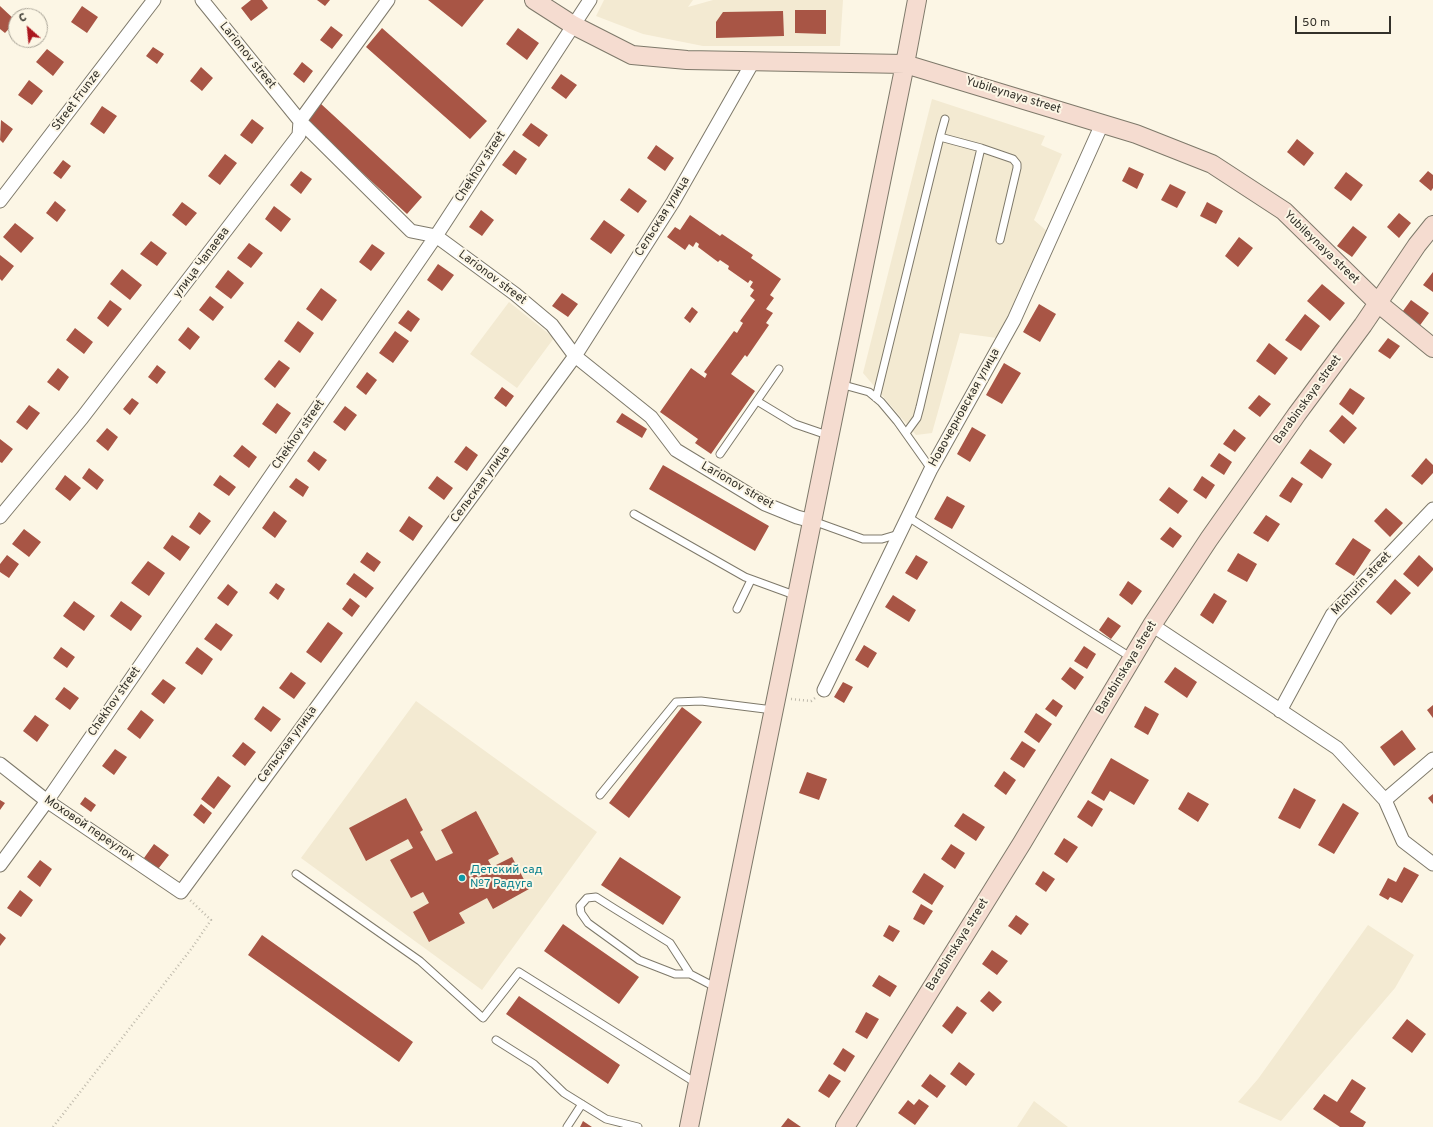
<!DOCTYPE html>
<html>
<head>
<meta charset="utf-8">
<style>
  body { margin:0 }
  #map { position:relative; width:1433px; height:1127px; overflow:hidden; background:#fcf6e5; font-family:Overpass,sans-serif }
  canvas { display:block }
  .north { position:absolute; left:8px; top:8px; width:40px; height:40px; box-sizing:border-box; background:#fcf6e5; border:1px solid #aca79a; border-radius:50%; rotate:333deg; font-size:11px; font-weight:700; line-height:16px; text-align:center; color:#33312a }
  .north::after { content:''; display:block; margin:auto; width:14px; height:18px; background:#ab171e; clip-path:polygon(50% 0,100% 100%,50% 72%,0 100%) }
  .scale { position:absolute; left:1295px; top:16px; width:96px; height:18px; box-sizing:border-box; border:2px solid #33312a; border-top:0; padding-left:5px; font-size:12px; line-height:14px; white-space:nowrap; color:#33312a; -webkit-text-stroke:3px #fcf6e5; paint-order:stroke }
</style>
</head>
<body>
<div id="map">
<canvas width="1433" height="1127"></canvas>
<div class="north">С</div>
<div class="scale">50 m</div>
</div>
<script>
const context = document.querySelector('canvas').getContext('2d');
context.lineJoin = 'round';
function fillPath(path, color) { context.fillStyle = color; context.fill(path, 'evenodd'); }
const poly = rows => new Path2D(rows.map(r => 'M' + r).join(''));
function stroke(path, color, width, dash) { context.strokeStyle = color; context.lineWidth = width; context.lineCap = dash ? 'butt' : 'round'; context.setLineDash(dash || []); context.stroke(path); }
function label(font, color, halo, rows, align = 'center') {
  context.font = font + ' Overpass,sans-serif'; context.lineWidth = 4; context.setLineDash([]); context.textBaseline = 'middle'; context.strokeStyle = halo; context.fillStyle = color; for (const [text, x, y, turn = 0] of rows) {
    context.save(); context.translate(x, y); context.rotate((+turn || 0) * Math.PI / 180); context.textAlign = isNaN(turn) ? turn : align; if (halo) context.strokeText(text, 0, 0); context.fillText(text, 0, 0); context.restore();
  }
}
fillPath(poly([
  [604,0,693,0,688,7,713,0,843,0,840,46,703,46,643,34,596,16],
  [932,99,1045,136,1041,145,1062,154,1034,220,1049,233,997,338,960,333,932,433,916,435,863,373],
  [509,302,554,338,517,388,470,354],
  [416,701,597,832,482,990,301,858],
  [1368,925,1414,955,1395,988,1281,1121,1238,1102,1258,1079],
  [1034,1101,1068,1127,1017,1127]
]), '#f3ead2');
fillPath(poly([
  [251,0,262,0,268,8,251,21,241,8],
  [317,0,330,0,325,6],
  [428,0,484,0,462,27],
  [0,6,16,21,5,33,0,29],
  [82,6,98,17,87,33,71,22],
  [795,10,826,10,826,34,795,33],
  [783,11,784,36,716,38,716,22,723,12],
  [331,26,343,35,332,49,320,40],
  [382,28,487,121,470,139,366,47],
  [518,28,539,43,527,60,506,44],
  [153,47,164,54,157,64,146,56],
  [47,49,64,62,53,76,36,62],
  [302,62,313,71,304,83,293,74],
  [201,67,213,78,202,91,190,81],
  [561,74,577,85,566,99,551,88],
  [29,80,43,91,32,105,18,95],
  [320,103,422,197,407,214,304,119],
  [102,106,117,116,104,134,90,124],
  [252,119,264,128,252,144,240,135],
  [1,120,13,129,3,143,0,140],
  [531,123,548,135,539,147,522,135],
  [1297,139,1314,153,1304,166,1287,152],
  [656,145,674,158,665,171,647,158],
  [514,150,527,159,516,175,502,165],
  [225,154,237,163,220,185,208,176],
  [63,160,71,166,61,179,53,173],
  [1129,167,1144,174,1137,189,1122,181],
  [301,171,312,179,301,194,290,185],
  [1428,171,1433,175,1433,188,1431,191,1419,181],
  [1346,172,1363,185,1351,201,1334,188],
  [1170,184,1186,192,1177,208,1161,200],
  [629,188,647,201,638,213,620,200],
  [55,201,66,210,57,222,46,213],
  [182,202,197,213,186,226,172,215],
  [1207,202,1223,211,1216,224,1200,216],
  [274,206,291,219,281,232,265,219],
  [481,210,494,220,482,236,469,227],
  [1399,213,1411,223,1399,238,1387,227],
  [690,215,720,236,722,234,753,255,751,258,781,279,770,295,774,298,766,309,773,313,766,323,769,325,747,357,745,355,731,374,755,391,711,454,695,443,698,439,660,412,691,368,705,378,707,374,704,372,734,331,737,333,743,323,740,321,755,300,750,296,754,290,750,287,753,282,750,280,748,283,728,269,729,266,720,260,718,262,698,247,699,244,696,242,693,247,689,244,685,250,667,237,675,227,680,230],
  [604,220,625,235,611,254,590,239],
  [15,223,34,238,21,253,3,237],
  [1353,226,1367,237,1352,257,1337,246],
  [1239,237,1253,248,1238,267,1225,256],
  [151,241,167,253,157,266,140,254],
  [249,243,263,253,251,268,237,258],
  [372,244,385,253,371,271,359,262],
  [0,255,14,266,2,281,0,279],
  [438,264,454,275,442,291,427,280],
  [122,269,142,285,130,300,110,284],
  [228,270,244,283,231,299,215,287],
  [1433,272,1433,292,1423,285],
  [1322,284,1345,303,1330,321,1307,301],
  [321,288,337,300,322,321,306,309],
  [562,293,578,304,568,317,552,306],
  [210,296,224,307,213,321,199,310],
  [110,300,122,309,108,327,97,318],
  [1411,300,1429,313,1418,328,1400,315],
  [1039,304,1056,314,1040,342,1023,332],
  [692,307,698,312,690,323,684,318],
  [408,310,420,319,411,332,398,323],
  [1305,314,1320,326,1301,351,1285,340],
  [298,321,314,333,300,353,284,341],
  [188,327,200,337,190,350,178,340],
  [75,328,93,342,84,354,66,340],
  [395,331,409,341,393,363,379,353],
  [1388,338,1400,346,1390,359,1378,351],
  [1269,343,1288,358,1275,375,1256,361],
  [279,360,290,368,275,388,264,379],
  [1004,363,1021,373,1002,404,986,395],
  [157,365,166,372,157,384,148,377],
  [58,368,69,377,59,391,47,382],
  [367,372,377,380,366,395,356,387],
  [502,387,514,396,506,407,494,398],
  [1350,388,1365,398,1353,415,1339,404],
  [1259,395,1271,404,1260,417,1248,408],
  [132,398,139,403,130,415,123,409],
  [277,403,291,413,276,434,262,424],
  [29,405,40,413,27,430,16,422],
  [345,406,357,415,345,431,333,422],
  [622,413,647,429,642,438,616,422],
  [1342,415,1357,428,1344,444,1329,431],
  [972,427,986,435,970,462,957,454],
  [107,428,118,437,108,451,96,441],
  [1234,429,1246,438,1235,452,1223,444],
  [0,439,13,449,2,463,0,462],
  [242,445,257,457,249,468,233,456],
  [466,446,478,455,467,471,454,462],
  [1310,449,1332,464,1322,479,1300,463],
  [314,451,327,460,319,471,307,461],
  [1219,453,1232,462,1224,475,1210,466],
  [1426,458,1433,465,1433,473,1422,485,1411,476],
  [663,465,769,526,755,551,649,489],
  [89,468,104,480,97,490,82,478],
  [65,475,81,488,70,501,55,489],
  [220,475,236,487,229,496,213,485],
  [437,476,453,488,444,500,428,488],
  [1202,476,1215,485,1206,499,1193,490],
  [1292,477,1303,484,1291,503,1279,496],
  [296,478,309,487,303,497,289,487],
  [1169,487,1188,501,1178,514,1159,500],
  [947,496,965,506,952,529,934,519],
  [1386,508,1403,523,1390,537,1374,521],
  [274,511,287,521,275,538,262,528],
  [199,512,211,521,200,535,189,527],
  [1266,515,1280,524,1268,542,1253,533],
  [409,516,423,526,413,541,399,531],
  [1170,527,1182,536,1173,548,1160,539],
  [24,529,41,542,29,557,12,544],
  [172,535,190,547,180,561,163,548],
  [1353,538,1371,550,1354,576,1335,564],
  [367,552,381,562,374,572,360,562],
  [1238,553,1257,564,1247,582,1227,571],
  [7,555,19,564,9,578,0,572,0,564],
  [916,555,928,562,917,580,905,573],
  [1419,555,1433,568,1433,570,1418,587,1403,574],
  [148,561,165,573,149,596,131,583],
  [354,573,374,588,366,598,346,584],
  [1395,579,1411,593,1391,615,1376,602],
  [1128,581,1142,591,1132,605,1119,595],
  [276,583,285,589,278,600,269,593],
  [228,584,238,592,228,606,217,598],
  [1214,593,1227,601,1213,624,1200,615],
  [893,595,916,610,909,622,885,607],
  [350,598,360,606,352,617,342,609],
  [74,601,95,616,84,631,63,616],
  [121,601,142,616,131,631,110,616],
  [1108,617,1121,626,1111,639,1099,630],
  [328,622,343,633,321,663,306,652],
  [216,623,233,635,221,651,204,639],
  [864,645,877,653,868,668,855,660],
  [1084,646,1096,654,1087,669,1074,661],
  [61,647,75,657,67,668,53,658],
  [197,647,213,659,202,675,185,663],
  [1070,667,1084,677,1075,690,1061,679],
  [1175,667,1197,682,1187,698,1164,682],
  [291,672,306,683,294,699,279,688],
  [163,679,176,688,164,704,151,694],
  [843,682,853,687,844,703,834,697],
  [64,687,79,698,70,710,55,699],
  [1053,699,1063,706,1056,717,1045,709],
  [1433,705,1433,718,1427,710],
  [263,706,281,719,271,732,254,719],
  [1145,706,1159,714,1148,735,1134,727],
  [682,707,702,722,629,818,609,803],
  [141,710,154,720,140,739,127,729],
  [1036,713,1052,724,1039,743,1024,732],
  [35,715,49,725,37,742,23,731],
  [1402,730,1416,749,1394,766,1380,747],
  [1022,741,1036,750,1024,768,1010,759],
  [243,742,256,752,245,766,232,756],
  [115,749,127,757,114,775,102,766],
  [1111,758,1149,780,1134,805,1110,791,1104,801,1091,793],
  [1004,771,1016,780,1006,795,994,786],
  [807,772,827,779,819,800,799,793],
  [218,776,231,786,214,809,201,799],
  [1294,788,1316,800,1300,829,1278,818],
  [1188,792,1209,804,1198,822,1178,809],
  [1433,794,1433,804,1428,798],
  [85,797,96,805,91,812,80,804],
  [406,798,423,830,420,832,436,861,453,853,441,830,476,811,499,854,488,860,492,867,512,857,529,889,493,909,487,898,459,913,465,923,429,942,413,912,429,903,423,892,411,898,390,860,413,848,408,839,366,861,349,828],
  [0,800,5,803,0,810],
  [1088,800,1103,809,1092,827,1077,817],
  [1343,803,1359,813,1334,854,1318,845],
  [201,804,212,813,204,824,193,815],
  [963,813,985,827,976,841,954,826],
  [1064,838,1078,847,1067,863,1054,854],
  [154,844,169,855,158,869,144,858],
  [951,844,965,853,955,869,941,859],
  [620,857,681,897,663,925,601,885],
  [40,860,52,869,40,887,27,877],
  [1404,867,1419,875,1402,903,1390,897,1388,900,1379,895,1388,878,1396,882],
  [1043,871,1055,879,1046,892,1035,884],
  [924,873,944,886,932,905,912,892],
  [20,890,33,900,21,917,7,908],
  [921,904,933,911,924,925,913,919],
  [1016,915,1029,924,1021,935,1008,926],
  [563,924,639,977,619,1004,544,951],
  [889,925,900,931,893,942,883,936],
  [0,933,6,938,0,946],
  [262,935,413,1042,399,1062,248,955],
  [992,950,1008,961,997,975,982,964],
  [879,975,897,986,890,997,872,986],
  [989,991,1002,1002,993,1012,980,1001],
  [519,996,620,1065,608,1084,506,1014],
  [957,1006,967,1013,952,1034,942,1026],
  [866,1012,879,1019,867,1039,855,1032],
  [1407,1019,1426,1034,1412,1053,1392,1038],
  [843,1048,855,1056,845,1072,833,1064],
  [959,1062,975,1074,966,1086,950,1074],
  [829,1074,841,1081,829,1098,818,1091],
  [930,1074,946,1086,937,1098,921,1086],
  [1352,1079,1366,1088,1350,1112,1366,1122,1363,1127,1340,1127,1313,1109,1324,1094,1337,1102],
  [919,1099,929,1106,915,1125,898,1113,908,1100,914,1105],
  [788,1118,801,1127,781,1127],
  [583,1121,592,1127,580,1127]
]), '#a85545');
const lane = poly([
  [940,137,945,119],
  [981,148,1013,159,1017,164,1017,168,1000,240],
  [840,384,869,392,881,402,897,421,931,469],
  [876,398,940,137,981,148,920,407,917,418,906,433],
  [757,401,795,424,830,436],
  [720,454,779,369],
  [634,514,745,577,797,596],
  [908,517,1132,658],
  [813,521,863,539,882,539,899,534],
  [737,609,751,580],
  [600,795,676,702,701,701,773,710],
  [296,874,420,961,483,1018,519,972,696,1083],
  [690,974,670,943,615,909,596,897,587,898,580,906,581,913,588,923,639,960,675,974,690,974,717,988],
  [496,1040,534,1064,564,1093,606,1119,638,1127],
  [567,1127,582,1104]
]);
const street = poly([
  [202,0,300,121,411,231,436,236,515,294,552,325,575,356,651,417,676,450,765,504,797,517,812,521],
  [0,201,154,0],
  [0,517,82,418,299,135,300,121,388,0],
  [1152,625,1337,748,1385,800,1403,841,1433,864],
  [824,690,931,469,1014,320,1102,124],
  [1280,711,1332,615,1433,509],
  [0,764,47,801,181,892,575,356,673,202,754,60],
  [1385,800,1433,759],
  [0,865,47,801,436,236,590,0]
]);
const secondary = poly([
  [534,0,573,25,632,55,687,60,905,64,1136,134,1212,164,1284,211,1378,303,1433,348],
  [689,1127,905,64,917,0],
  [845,1127,1022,843,1152,625,1209,539,1297,414,1363,325,1417,245,1433,225]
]);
stroke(lane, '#7e796a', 9);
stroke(street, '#7e796a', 15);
stroke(secondary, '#7e796a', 20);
stroke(poly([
  [791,699,811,701,815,698],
  [53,1127,192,948,211,920,190,900]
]), '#bfbaac', 2.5, [1, 3]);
stroke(lane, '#fff', 7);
stroke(street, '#fff', 13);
stroke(secondary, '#f5dcd0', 18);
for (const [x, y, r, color] of [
  [462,878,4,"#0f9aa8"]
]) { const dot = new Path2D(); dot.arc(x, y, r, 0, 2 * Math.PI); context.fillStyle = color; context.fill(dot); stroke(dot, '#fcf6e5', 1.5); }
label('12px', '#33312a', '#fcf6e5', [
  ["Larionov street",247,56,51],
  ["Yubileynaya street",1013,96,17],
  ["Street Frunze",77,101,-53],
  ["Chekhov street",481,167,-57],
  ["Сельская улица",663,217,-58],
  ["Yubileynaya street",1321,248,44],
  ["улица Чапаева",202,263,-53],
  ["Larionov street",492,278,37],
  ["Barabinskaya street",1308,400,-54],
  ["Новочерновская улица",965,408,-61],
  ["Chekhov street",299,435,-55],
  ["Сельская улица",481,485,-54],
  ["Larionov street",737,486,30],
  ["Michurin street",1362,584,-47],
  ["Barabinskaya street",1127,668,-59],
  ["Chekhov street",115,702,-55],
  ["Сельская улица",288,745,-54],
  ["Моховой переулок",89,829,34],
  ["Barabinskaya street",958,945,-58]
]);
label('12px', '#0d838f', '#fcf6e5', [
  ["Детский сад",470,871],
  ["№7 Радуга",470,885]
], 'left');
</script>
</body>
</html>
